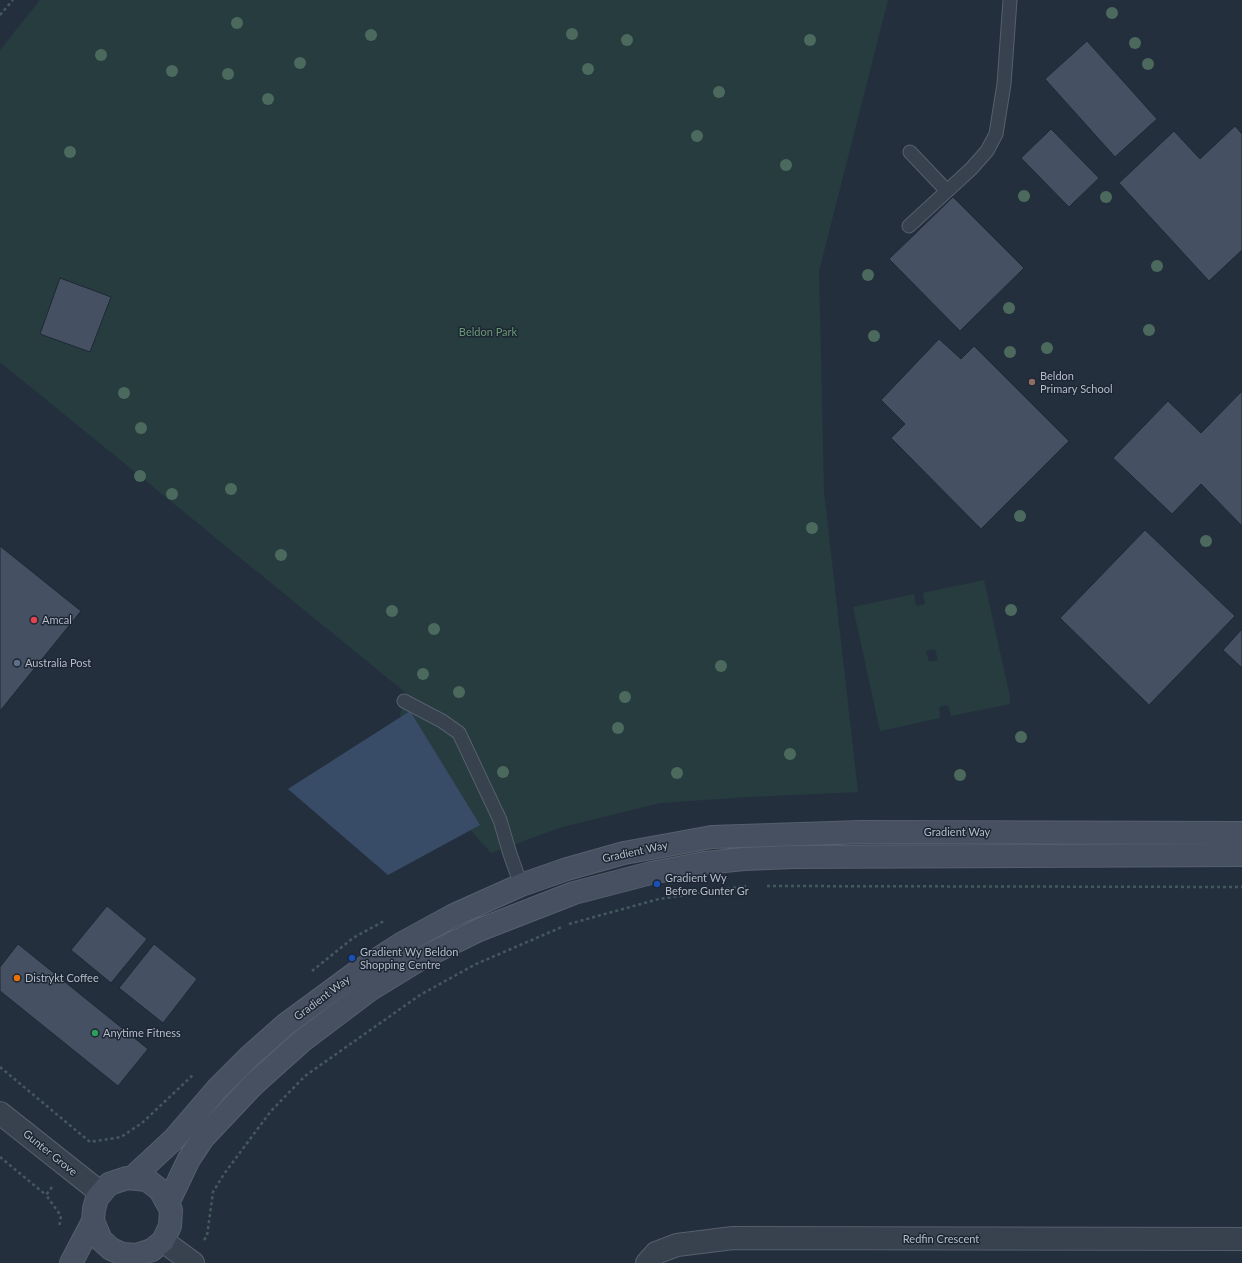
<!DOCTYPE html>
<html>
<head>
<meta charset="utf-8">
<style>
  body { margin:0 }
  canvas { display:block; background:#242f3e }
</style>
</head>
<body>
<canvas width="1242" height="1263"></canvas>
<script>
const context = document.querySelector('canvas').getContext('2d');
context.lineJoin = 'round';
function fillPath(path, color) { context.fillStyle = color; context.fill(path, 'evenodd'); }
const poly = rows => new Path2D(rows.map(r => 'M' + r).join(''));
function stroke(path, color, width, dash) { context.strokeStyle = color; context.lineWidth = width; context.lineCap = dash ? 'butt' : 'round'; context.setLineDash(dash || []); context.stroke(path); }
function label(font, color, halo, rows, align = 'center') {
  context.font = font + ' Lato,sans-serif'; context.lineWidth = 3; context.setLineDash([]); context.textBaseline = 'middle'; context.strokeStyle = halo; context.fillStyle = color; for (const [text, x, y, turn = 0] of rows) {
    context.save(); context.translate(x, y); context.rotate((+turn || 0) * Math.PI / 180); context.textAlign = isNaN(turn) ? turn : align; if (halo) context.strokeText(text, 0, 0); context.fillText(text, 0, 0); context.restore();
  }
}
fillPath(poly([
  [40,0,888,0,819,271,824,492,858,792,748,797,660,803,559,828,491,853,449,806,400,715,406,693,0,362,0,50],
  [984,580,1010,697,1009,698,1010,704,951,716,948,705,939,707,940,718,880,731,853,607,914,594,916,606,925,604,923,593],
  [935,649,938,660,929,662,926,651]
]), '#263c3f');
fillPath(poly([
  [410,711,480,825,388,875,288,789]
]), '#394c67');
const building = poly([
  [1087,41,1157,119,1115,157,1045,79,1087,41],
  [1235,126,1242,134,1242,250,1209,281,1119,183,1174,131,1200,159,1235,126],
  [1051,129,1099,178,1069,207,1021,158,1051,129],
  [953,197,1024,268,960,331,889,259,953,197],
  [60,278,111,297,90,352,40,334,60,278],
  [939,339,961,359,974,346,1069,441,981,529,891,438,905,424,881,400,939,339],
  [1242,391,1242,526,1201,484,1172,514,1113,458,1168,401,1201,433,1242,391],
  [1145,530,1235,616,1149,705,1060,618,1145,530],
  [0,546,81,611,0,711,0,546],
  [1242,629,1242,668,1223,650,1242,629],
  [107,906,147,939,111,983,71,950,107,906],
  [18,944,148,1049,118,1086,0,991,0,967,18,944],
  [154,944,197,979,163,1023,119,988,154,944]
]);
fillPath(building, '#455162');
stroke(building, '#1f2835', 1);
const lane = poly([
  [910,152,947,191],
  [909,226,971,169,987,151,996,134,1004,84,1010,0],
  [404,701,442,721,459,733,500,820,510,854,521,885]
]);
const street = poly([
  [0,1113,101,1193],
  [163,1241,193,1263],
  [647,1263,656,1253,677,1245,733,1238,1242,1239]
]);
const secondary = poly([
  [133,1177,174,1139,217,1089,250,1056,285,1025,357,972,401,944,454,915,521,885,567,869,624,853,712,837,861,832,1242,833],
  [168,1203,189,1159,203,1138,254,1084,302,1041,371,989,420,959,479,930,574,893,651,873,705,863,744,859,793,857,1242,855],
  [71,1263,93,1221,94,1209,97,1198,109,1184,127,1178,147,1180,160,1190,171,1210,170,1226,163,1241,152,1250,137,1255,122,1254,111,1249,101,1240,93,1221]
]);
stroke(lane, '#565f6c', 15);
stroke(street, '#565f6c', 24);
stroke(secondary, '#565f6c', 24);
stroke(poly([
  [0,15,13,0],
  [767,886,1242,887],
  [569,924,659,899,746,886],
  [312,971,353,938,384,921],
  [0,1067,90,1142,121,1137,142,1123,194,1074],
  [0,1157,46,1195],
  [52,1187,46,1195,61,1216,59,1228],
  [204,1240,207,1236,213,1192,224,1174,271,1111,305,1076,420,995,476,964,562,927]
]), '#44595c', 2.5, [3, 3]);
stroke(lane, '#38414e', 13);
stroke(street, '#38414e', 22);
stroke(secondary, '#465061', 22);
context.fillStyle = '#4b6a5d';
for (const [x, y] of [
  [1112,13],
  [237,23],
  [572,34],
  [371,35],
  [627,40],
  [810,40],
  [1135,43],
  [101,55],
  [300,63],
  [1148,64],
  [588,69],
  [172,71],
  [228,74],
  [719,92],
  [268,99],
  [697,136],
  [70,152],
  [786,165],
  [1024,196],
  [1106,197],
  [1157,266],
  [868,275],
  [1009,308],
  [1149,330],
  [874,336],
  [1047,348],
  [1010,352],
  [124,393],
  [141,428],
  [140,476],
  [231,489],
  [172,494],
  [1020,516],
  [812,528],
  [1206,541],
  [281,555],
  [1011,610],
  [392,611],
  [434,629],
  [721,666],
  [423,674],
  [459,692],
  [625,697],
  [618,728],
  [1021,737],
  [790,754],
  [503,772],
  [677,773],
  [960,775]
]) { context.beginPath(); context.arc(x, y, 6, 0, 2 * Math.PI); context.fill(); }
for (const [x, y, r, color] of [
  [1032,382,4,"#8d6e63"],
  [34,620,4,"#e0444e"],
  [17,663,4,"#5c6f8a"],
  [657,884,4,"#1a4fb4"],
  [352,958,4,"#1a4fb4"],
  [17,978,4,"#e8710a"],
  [95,1033,4,"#2e9e5b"]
]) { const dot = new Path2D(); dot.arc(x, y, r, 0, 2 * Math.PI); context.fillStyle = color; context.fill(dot); stroke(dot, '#1d2633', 1.5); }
label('11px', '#6b9a76', '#1d2633', [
  ["Beldon Park",488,332]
]);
label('11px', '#b4bcc9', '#1d2633', [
  ["Beldon",1040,376],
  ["Primary School",1040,389],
  ["Amcal",42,620],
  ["Australia Post",25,663],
  ["Gradient Wy",665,878],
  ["Before Gunter Gr",665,891],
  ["Gradient Wy Beldon",360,952],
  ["Shopping Centre",360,965],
  ["Distrykt Coffee",25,978],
  ["Anytime Fitness",103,1033]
], 'left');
label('11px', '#b4bcc9', '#1d2633', [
  ["Gradient Way",957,832],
  ["Gradient Way",635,852,-12],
  ["Gradient Way",322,998,-37],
  ["Gunter Grove",50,1153,39],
  ["Redfin Crescent",941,1239]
]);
</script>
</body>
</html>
